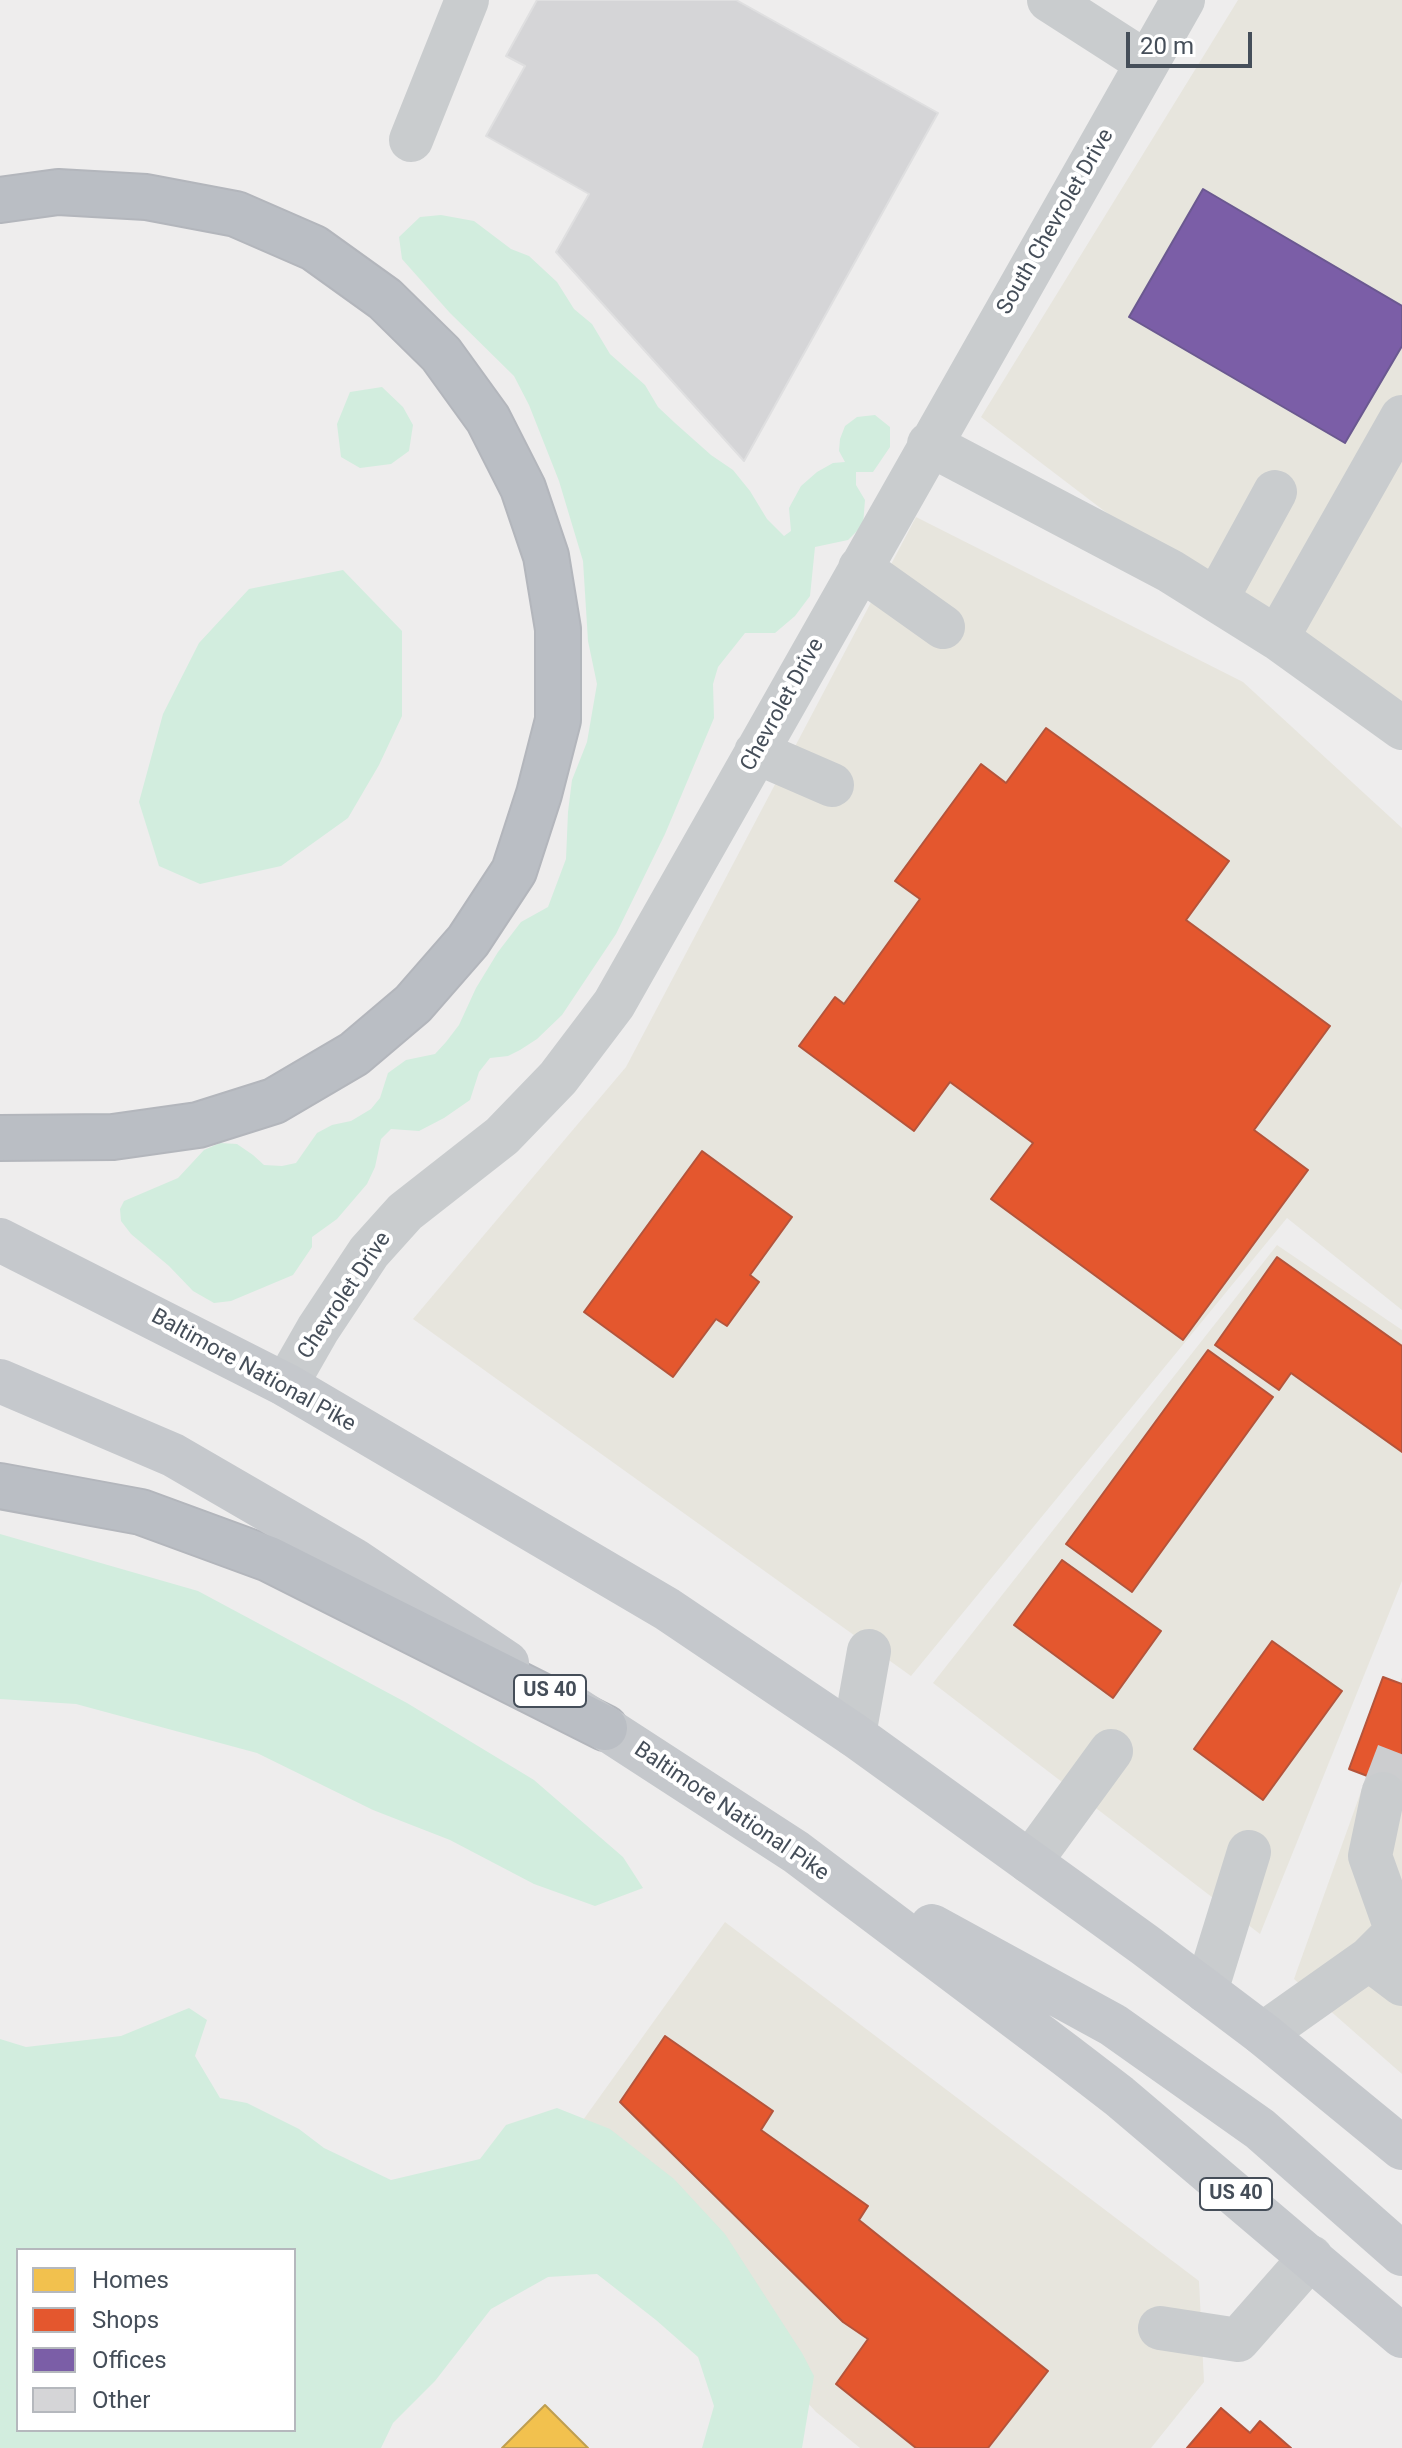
<!DOCTYPE html>
<html>
<head>
<meta charset="utf-8">
<style>
  body { margin:0 }
  #map { position:relative; width:1402px; height:2448px; overflow:hidden; background:#eeeded; font-family:Roboto,sans-serif }
  canvas { display:block }
  .legend { position:absolute; left:16px; top:2248px; width:280px; height:184px; box-sizing:border-box; background:#fff; border:2px solid #b5b8bd; margin:0; padding:10px 14px; list-style:none; font-size:24px; color:#454e59 }
  .legend li { display:flex; align-items:center; gap:16px; height:40px }
  .legend b { width:40px; border:2px solid #b5b8bd }
  .scale { position:absolute; left:1126px; top:32px; width:126px; height:36px; box-sizing:border-box; border:4px solid #454e59; border-top:0; padding-left:10px; font-size:24px; line-height:28px; white-space:nowrap; color:#454e59; -webkit-text-stroke:6px #fff; paint-order:stroke }
</style>
</head>
<body>
<div id="map">
<canvas width="1402" height="2448"></canvas>
<ul class="legend">
<li><b style="height:22px;background:#f2c14e"></b>Homes</li>
<li><b style="height:22px;background:#e4572e"></b>Shops</li>
<li><b style="height:22px;background:#7b5ea7"></b>Offices</li>
<li><b style="height:22px;background:#d5d5d7"></b>Other</li>
</ul>
<div class="scale">20 m</div>
</div>
<script>
const context = document.querySelector('canvas').getContext('2d');
context.lineJoin = 'round';
function fillPath(path, color) { context.fillStyle = color; context.fill(path, 'evenodd'); }
const poly = rows => new Path2D(rows.map(r => 'M' + r).join(''));
function stroke(path, color, width, dash) { context.strokeStyle = color; context.lineWidth = width; context.lineCap = dash ? 'butt' : 'round'; context.setLineDash(dash || []); context.stroke(path); }
function label(font, color, halo, rows, align = 'center') {
  context.font = font + ' Roboto,sans-serif'; context.lineWidth = 8; context.setLineDash([]); context.textBaseline = 'middle'; context.strokeStyle = halo; context.fillStyle = color; for (const [text, x, y, turn = 0] of rows) {
    context.save(); context.translate(x, y); context.rotate((+turn || 0) * Math.PI / 180); context.textAlign = isNaN(turn) ? turn : align; if (halo) context.strokeText(text, 0, 0); context.fillText(text, 0, 0); context.restore();
  }
}
fillPath(poly([
  [1238,0,1402,0,1402,738,981,417],
  [916,517,1243,682,1402,828,1402,1310,1287,1218,911,1676,413,1319,626,1067],
  [1277,1245,1402,1330,1402,1581,1260,1934,933,1683],
  [1402,1677,1402,2074,1294,1979],
  [725,1922,1199,2281,1204,2382,1151,2448,860,2448,816,2412,568,2141]
]), '#e7e5dd');
fillPath(poly([
  [441,215,474,221,511,249,529,256,557,282,574,309,592,324,610,354,645,385,658,407,675,423,711,455,733,470,750,491,767,519,784,536,791,531,789,508,801,486,817,472,833,463,845,462,839,451,840,439,845,426,857,417,875,415,890,427,890,447,873,472,856,472,856,485,865,500,863,525,848,540,815,547,810,596,795,616,775,633,745,633,718,667,713,684,714,718,665,834,616,934,562,1015,537,1039,520,1050,508,1056,490,1058,479,1072,470,1100,444,1118,419,1131,391,1129,381,1139,375,1167,367,1184,337,1219,312,1237,312,1247,293,1275,231,1301,214,1303,193,1291,169,1266,131,1234,121,1221,120,1209,124,1201,178,1178,204,1150,220,1143,237,1144,253,1155,264,1165,282,1166,296,1163,317,1133,332,1125,351,1121,371,1109,380,1098,388,1073,406,1060,435,1054,446,1042,459,1025,476,988,498,952,521,922,548,907,566,859,568,812,572,780,587,742,597,684,588,641,583,561,559,481,529,405,514,376,450,313,402,259,399,237,420,217],
  [382,387,403,407,413,425,409,451,391,464,360,468,341,457,337,424,350,392],
  [343,570,402,631,402,716,379,765,348,818,281,866,200,884,159,866,139,802,163,714,199,643,249,589],
  [0,1534,198,1591,407,1703,534,1780,623,1857,643,1888,595,1906,534,1884,450,1840,373,1810,257,1753,76,1704,0,1699],
  [189,2008,207,2020,195,2056,220,2098,247,2103,299,2129,324,2148,391,2180,480,2159,506,2125,557,2108,610,2129,674,2179,725,2234,802,2353,814,2376,802,2448,702,2448,714,2406,698,2357,656,2320,597,2274,548,2277,491,2309,435,2381,393,2423,381,2448,0,2448,0,2039,26,2047,121,2036],
  [18,2250,294,2250,294,2430,18,2430]
]), '#d2edde');
const homes = poly([
  [545,2405,588,2448,502,2448,545,2405]
]);
fillPath(homes, '#f2c14e');
stroke(homes, '#be9e51', 2);
const shops = poly([
  [1046,728,1229,861,1186,920,1330,1026,1254,1130,1308,1170,1183,1340,991,1199,1033,1143,950,1082,914,1131,799,1046,835,997,844,1004,920,899,895,881,981,764,1006,783,1046,728],
  [702,1151,792,1217,750,1275,759,1282,727,1326,716,1319,673,1377,584,1312,702,1151],
  [1277,1257,1402,1346,1402,1452,1291,1373,1279,1390,1215,1345,1277,1257],
  [1208,1350,1273,1397,1132,1592,1066,1544,1208,1350],
  [1062,1560,1161,1631,1113,1698,1014,1625,1062,1560],
  [1272,1641,1342,1691,1263,1800,1194,1749,1272,1641],
  [1383,1677,1402,1684,1402,1801,1370,1777,1349,1769,1383,1677],
  [665,2036,773,2111,761,2130,868,2206,859,2220,1048,2371,988,2448,916,2448,836,2384,868,2339,843,2322,620,2102,665,2036],
  [1221,2408,1250,2433,1260,2421,1291,2448,1187,2448,1221,2408]
]);
fillPath(shops, '#e4572e');
stroke(shops, '#b4543b', 2);
const offices = poly([
  [1203,189,1402,306,1402,346,1345,443,1129,317,1203,189]
]);
fillPath(offices, '#7b5ea7');
stroke(offices, '#6b5990', 2);
const building = poly([
  [537,0,736,0,938,113,744,461,556,252,589,194,486,136,525,66,506,56,537,0]
]);
fillPath(building, '#d5d5d7');
stroke(building, '#dfdfe0', 2);
stroke(poly([
  [1383,1794,1402,1744]
]), '#cccdcf', 44, [44, 22]);
const highway = poly([
  [0,200,58,192,146,197,236,214,314,248,385,299,441,354,488,419,523,488,546,556,558,629,558,720,539,794,514,871,468,941,413,1004,354,1054,274,1101,198,1125,113,1137,0,1138],
  [0,1486,141,1512,269,1559,605,1728]
]);
stroke(highway, '#b3b6bc', 48);
stroke(poly([
  [1049,0,1147,63],
  [411,140,467,0],
  [929,444,1170,571,1277,638,1402,728],
  [860,568,943,627],
  [1216,600,1275,492],
  [1277,638,1402,417],
  [756,752,832,785],
  [286,1385,318,1329,369,1252,405,1212,502,1136,558,1078,614,1004,1183,0],
  [854,1735,869,1651],
  [1383,1794,1370,1856,1397,1932],
  [1030,1862,1111,1751],
  [1369,1959,1402,1984],
  [1206,1991,1249,1852],
  [1263,2034,1369,1959,1402,1926],
  [1160,2328,1238,2340,1311,2257]
]), '#c9ccce', 44);
stroke(poly([
  [0,1240,286,1385,667,1609,854,1735,1145,1945,1263,2034,1402,2148],
  [0,1381,173,1455,354,1560,507,1663],
  [574,1708,796,1852,1067,2056,1119,2096,1402,2336],
  [932,1926,1113,2025,1260,2129,1402,2254]
]), '#c5c8cc', 44);
stroke(highway, '#babec4', 44);
for (const [x, y, w] of [
  [550,1691,72],
  [1236,2194,72]
]) { const box = new Path2D(); box.roundRect(x - w / 2, y - 16, w, 32, 6); context.fillStyle = '#fff'; context.fill(box); stroke(box, '#454e59', 2); }
label('bold 20px', '#454e59', null, [
  ["US 40",550,1691],
  ["US 40",1236,2194]
]);
label('22px', '#454e59', '#fff', [
  ["South Chevrolet Drive",1056,222,-60],
  ["Chevrolet Drive",783,705,-61],
  ["Chevrolet Drive",345,1296,-56],
  ["Baltimore National Pike",253,1371,29],
  ["Baltimore National Pike",731,1812,34]
]);
</script>
</body>
</html>
